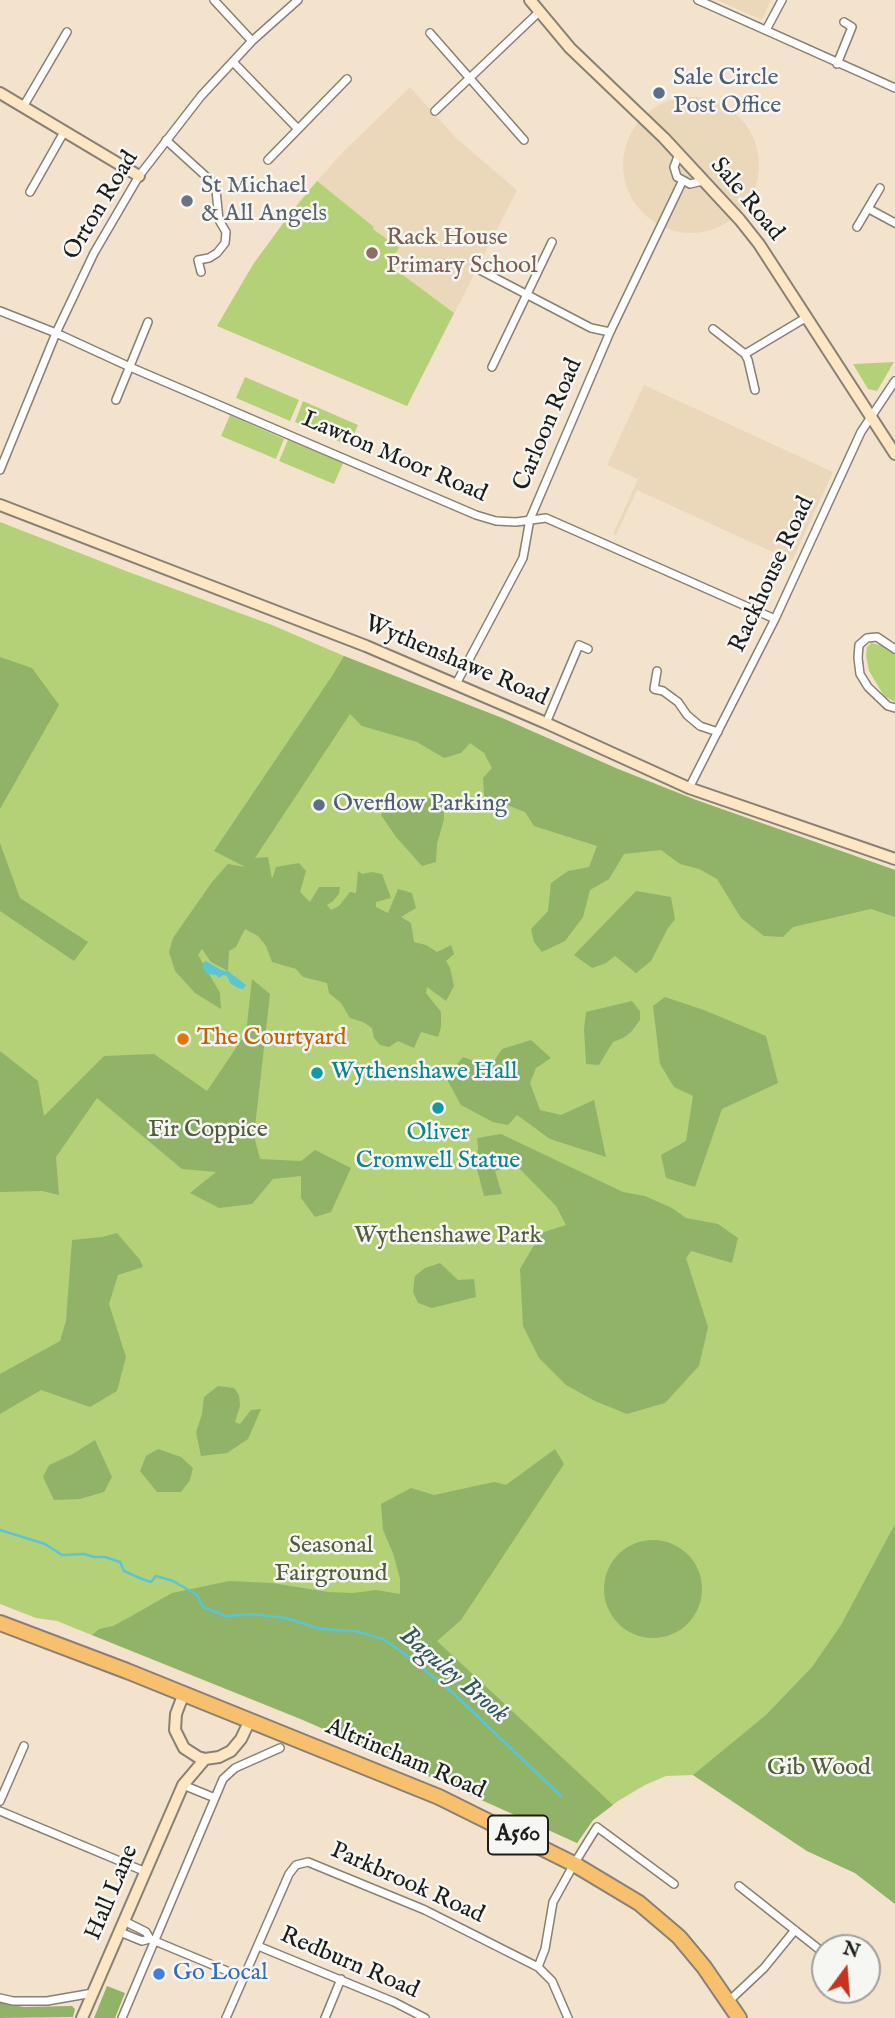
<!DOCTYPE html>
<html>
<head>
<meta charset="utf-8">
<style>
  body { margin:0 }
  #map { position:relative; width:895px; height:2018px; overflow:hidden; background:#f4e3cc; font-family:"IM FELL English",serif }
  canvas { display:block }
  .north { position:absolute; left:811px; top:1934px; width:70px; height:70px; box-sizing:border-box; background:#f6f6f2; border:2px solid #9f9f9c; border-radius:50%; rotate:16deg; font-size:19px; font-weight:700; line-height:28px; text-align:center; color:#1c1c1c }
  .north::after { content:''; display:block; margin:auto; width:24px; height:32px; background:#c8321e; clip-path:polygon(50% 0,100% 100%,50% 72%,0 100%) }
</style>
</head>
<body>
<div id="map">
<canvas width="895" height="2018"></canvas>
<div class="north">N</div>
</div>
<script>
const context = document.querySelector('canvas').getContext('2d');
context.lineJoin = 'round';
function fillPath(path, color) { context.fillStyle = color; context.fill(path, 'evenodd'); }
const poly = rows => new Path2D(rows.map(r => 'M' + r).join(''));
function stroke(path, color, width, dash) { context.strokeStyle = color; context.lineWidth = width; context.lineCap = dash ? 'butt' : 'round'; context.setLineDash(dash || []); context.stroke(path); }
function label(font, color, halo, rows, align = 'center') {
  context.font = font + ' "IM FELL English",serif'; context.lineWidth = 5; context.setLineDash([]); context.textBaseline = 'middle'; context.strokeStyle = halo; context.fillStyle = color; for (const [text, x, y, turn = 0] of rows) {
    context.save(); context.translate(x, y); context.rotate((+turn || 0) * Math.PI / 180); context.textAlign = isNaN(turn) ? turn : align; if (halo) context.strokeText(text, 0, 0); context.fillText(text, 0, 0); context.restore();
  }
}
fillPath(poly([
  [717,0,771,0,762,20],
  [410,87,456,138,517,190,407,406,217,326,247,274,300,200,341,154],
  '623 165a68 68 0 1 1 136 0a68 68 0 1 1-136 0Z',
  [644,385,833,472,792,561,637,490,616,535,613,534,638,479,607,465]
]), '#ebd8ba');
fillPath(poly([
  [317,181,374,227,373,229,399,248,388,264,454,313,407,406,217,326,254,263,284,222],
  [894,362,877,391,868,389,853,364],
  [245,377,299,400,290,421,236,398],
  [303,401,358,425,349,446,295,422],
  [230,415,284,439,276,459,221,436],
  [288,440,343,463,334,484,279,461],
  [0,522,126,571,272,625,344,656,502,718,618,769,696,800,895,870,895,1904,855,1873,807,1851,693,1775,666,1776,645,1785,618,1801,593,1820,577,1843,367,1746,57,1621,36,1618,0,1604],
  [871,643,885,646,895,655,895,702,884,696,869,671,866,655,867,647]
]), '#b5d178');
fillPath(poly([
  [344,656,502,718,618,769,696,800,895,870,895,917,871,909,793,927,783,937,764,936,741,918,717,879,699,869,680,864,661,850,624,854,609,879,590,890,583,917,565,941,542,952,534,942,531,929,548,911,551,883,568,871,589,867,597,846,534,826,525,812,484,796,483,778,492,768,484,753,470,743,461,753,444,758,417,742,362,726,350,714,255,858,268,857,272,879,276,867,299,863,306,871,300,892,310,902,319,887,340,887,339,894,333,901,327,905,331,910,339,906,350,892,356,893,358,871,362,874,372,872,382,874,391,898,376,902,376,907,388,913,398,889,412,893,416,908,401,917,411,923,414,942,426,945,437,952,451,945,454,954,446,961,450,968,454,986,446,1001,427,987,426,993,441,1012,441,1027,438,1037,421,1032,414,1048,398,1041,389,1047,380,1045,374,1038,372,1028,363,1022,350,1018,341,1003,329,993,327,983,303,977,296,969,272,962,266,946,258,936,245,929,236,947,229,951,228,971,211,962,202,949,198,955,220,993,221,1009,195,993,175,971,169,952,173,938,212,882,228,864,245,867,214,851,332,676],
  [0,657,32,668,59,705,0,809],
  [424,797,436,800,444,807,444,819,437,844,436,862,422,866,396,837,381,815,388,802],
  [0,843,20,898,88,942,74,961,0,911],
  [636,891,671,897,675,919,668,928,651,961,636,973,615,956,606,963,592,968,574,955],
  [252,979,270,994,254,1136,260,1159,301,1161,315,1150,351,1168,331,1212,315,1217,301,1198,301,1176,273,1179,252,1204,219,1208,190,1193,216,1172,182,1169,97,1098,56,1157,59,1195,42,1191,0,1192,0,1051,38,1081,44,1116,104,1056,154,1054,207,1091,246,1033],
  [665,997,704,1010,766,1036,778,1083,722,1109,695,1187,666,1178,661,1155,686,1141,693,1096,674,1087,660,1064,653,1006],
  [632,1001,640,1011,640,1020,631,1032,623,1038,613,1042,599,1065,586,1064,584,1029,586,1012],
  [531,1040,551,1058,536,1068,530,1083,540,1110,561,1115,594,1100,606,1157,550,1139,517,1115,508,1125,493,1122,461,1105,446,1078,463,1057,488,1066,494,1061,502,1049],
  [501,1134,623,1192,645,1196,672,1208,686,1218,718,1224,738,1238,732,1263,691,1251,686,1258,708,1327,699,1366,665,1403,627,1414,595,1401,566,1385,539,1358,523,1326,520,1269,541,1233,566,1225,556,1206,516,1165,495,1171,502,1194,484,1196,476,1165,478,1148,477,1138],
  [117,1233,140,1260,143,1267,118,1275,109,1304,126,1357,117,1391,90,1407,41,1390,0,1414,0,1374,60,1341,66,1321,72,1240,102,1237],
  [440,1263,458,1280,474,1279,476,1297,432,1308,418,1303,413,1292,415,1276,425,1268],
  [218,1386,234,1388,239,1395,240,1406,235,1422,240,1424,251,1410,261,1409,248,1439,227,1453,201,1456,196,1432,202,1414,204,1397],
  [95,1440,112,1477,104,1492,80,1499,54,1500,43,1477,49,1465,71,1455],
  [158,1449,181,1457,193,1468,190,1480,181,1492,157,1492,140,1471,146,1456],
  [555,1449,564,1464,461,1620,437,1641,613,1805,593,1820,577,1843,301,1719,92,1635,99,1629,113,1626,128,1618,172,1593,229,1581,272,1583,328,1592,353,1593,376,1590,400,1594,400,1579,393,1553,383,1530,381,1504,411,1488,434,1495,494,1482,506,1485],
  [895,1524,895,1904,855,1873,807,1851,693,1775,766,1715,812,1667,841,1625],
  '604 1589a49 49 0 1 1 98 0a49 49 0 1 1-98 0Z',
  [107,1986,125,1993,115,2018,94,2018],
  [0,2003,24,2007,72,2006,75,2009,73,2017,0,2018]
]), '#90b368');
fillPath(poly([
  [206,961,221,970,228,971,246,985,243,989,238,988,230,983,227,976,223,975,219,978,216,975,207,974,203,968,203,963]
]), '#5ac5d5');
stroke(poly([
  [0,1530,45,1544,62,1555,84,1554,94,1557,105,1557,120,1562,124,1571,142,1579,151,1582,156,1576,173,1581,197,1595,203,1607,226,1616,253,1614,286,1618,320,1629,356,1631,383,1639,406,1655,452,1692,561,1796]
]), '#5ac5d5', 2.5);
const street = poly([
  [214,0,252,41],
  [698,0,895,88],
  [766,30,782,0],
  [430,33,524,140],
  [233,62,297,128],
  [837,64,852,27,844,22],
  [23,107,67,32],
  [435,111,539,12],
  [166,140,211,181,216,190,219,220,226,232,225,243,217,253,209,258,198,260,201,272],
  [679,154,674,167,677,177,690,184,703,181],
  [268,160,347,79],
  [30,192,64,132],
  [869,209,895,223],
  [857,227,880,188],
  [476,268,591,328,610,332],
  [0,311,56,333,130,367,476,515,496,521,516,522,546,518,775,619],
  [713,329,745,354,807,317],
  [745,354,748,360,755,390],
  [492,367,552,242],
  [116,400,148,322],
  [0,470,56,333,94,253,139,176,201,96,252,41,298,0],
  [895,649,877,637,867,638,859,645,858,658,860,674,868,687,888,706,895,708],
  [657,671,654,689,663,691,678,702,687,715,700,726,718,732],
  [456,684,523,558,530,519,610,332,682,182],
  [546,723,579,645,588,649],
  [689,788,775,619,861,432,895,381],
  [183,1785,215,1798],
  [0,1801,24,1746],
  [0,1811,146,1872],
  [739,1886,825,1954],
  [124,1921,146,1932,150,1939,244,1978],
  [120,1932,142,1941,150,1939],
  [258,1946,394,2002,425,2018],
  [538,1967,545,1949,553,1902,574,1864,597,1827,674,1884],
  [0,1998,13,2001,47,2001,93,1993],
  [729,2001,764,1968,795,1930],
  [122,2018,223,1779,235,1768,280,1748],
  [226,2018,289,1874,296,1865,308,1862,425,1910,538,1967,552,1981,568,2018],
  [325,2018,341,1979]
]);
const secondary = poly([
  [530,0,570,48,664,138,740,220,759,244,895,454],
  [0,93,139,176],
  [0,505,366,646,546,723,689,788,895,859],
  [184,1693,176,1714,175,1730,184,1748,198,1757,205,1759,219,1757,231,1751,241,1739,250,1720],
  [82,2018,183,1785,205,1759]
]);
const highway = poly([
  [0,1623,127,1671,439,1797,574,1864,639,1903,679,1937,704,1967,739,2018]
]);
stroke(street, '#888074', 10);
stroke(secondary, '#888074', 14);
stroke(highway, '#888074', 18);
stroke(street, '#fff', 7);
stroke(secondary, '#fce6c4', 10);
stroke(highway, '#f7c06c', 14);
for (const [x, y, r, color] of [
  [659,93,7,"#5c6f8a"],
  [187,201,7,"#6b7280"],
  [372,253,7,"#8d6e63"],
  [319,805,7,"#5c6f8a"],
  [183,1039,7,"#e8710a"],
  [317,1073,7,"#0f9aa8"],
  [438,1108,7,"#0f9aa8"],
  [159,1974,7,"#3f7fe0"]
]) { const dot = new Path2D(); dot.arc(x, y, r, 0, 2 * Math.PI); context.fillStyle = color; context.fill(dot); stroke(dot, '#f6f6f2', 2.5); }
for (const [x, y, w] of [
  [518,1835,60]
]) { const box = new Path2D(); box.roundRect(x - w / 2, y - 19.5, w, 39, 5); context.fillStyle = '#f6f6f2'; context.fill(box); stroke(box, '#1c1c1c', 2); }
label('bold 23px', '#1c1c1c', null, [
  ["A560",518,1835]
]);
label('24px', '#4e5e75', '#f6f6f2', [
  ["Sale Circle",673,79],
  ["Post Office",673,107],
  ["Overflow Parking",333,805]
], 'left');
label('24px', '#5b616d', '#f6f6f2', [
  ["St Michael",201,187],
  ["& All Angels",201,215]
], 'left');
label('24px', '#1c1c1c', '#f6f6f2', [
  ["Sale Road",746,200,50],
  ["Orton Road",102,206,-59],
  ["Carloon Road",549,425,-67],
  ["Lawton Moor Road",394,458,23],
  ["Rackhouse Road",773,575,-65],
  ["Wythenshawe Road",456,662,23],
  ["Altrincham Road",405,1760,23],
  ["Parkbrook Road",407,1884,24],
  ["Hall Lane",113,1893,-67],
  ["Redburn Road",349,1964,23]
]);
label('24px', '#785e54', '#f6f6f2', [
  ["Rack House",386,239],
  ["Primary School",386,267]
], 'left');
label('24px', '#c56008', '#f6f6f2', [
  ["The Courtyard",197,1039]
], 'left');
label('24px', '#0d838f', '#f6f6f2', [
  ["Wythenshawe Hall",331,1073],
  ["Oliver",438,1134,"center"],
  ["Cromwell Statue",438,1162,"center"]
], 'left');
label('24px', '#525b3c', '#f6f6f2', [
  ["Fir Coppice",208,1131],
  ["Wythenshawe Park",448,1237],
  ["Seasonal",331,1547],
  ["Fairground",331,1575],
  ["Gib Wood",819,1769]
]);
label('24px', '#366cbe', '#f6f6f2', [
  ["Go Local",173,1974]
], 'left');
label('italic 26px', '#32575d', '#f6f6f2', [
  ["Baguley Brook",453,1676,40]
]);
</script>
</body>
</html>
